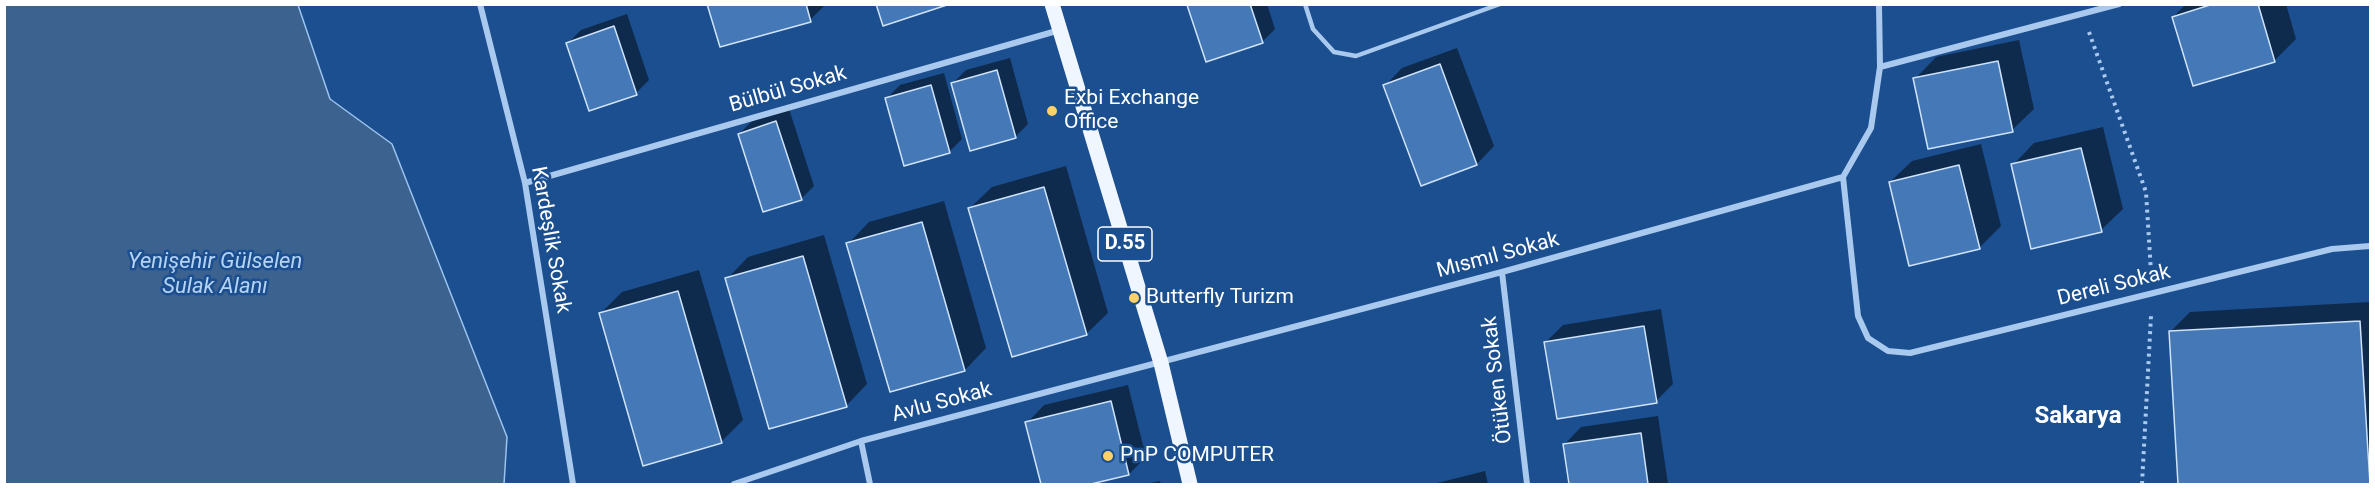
<!DOCTYPE html>
<html>
<head>
<meta charset="utf-8">
<style>
  body { margin:0 }
  #map { position:relative; width:2375px; height:489px; overflow:hidden; background:#1b4f8f; font-family:Roboto,sans-serif }
  canvas { display:block }
  .frame { position:absolute; inset:0; border:6px solid #fff; pointer-events:none }
</style>
</head>
<body>
<div id="map">
<canvas width="2375" height="489"></canvas>
<div class="frame"></div>
</div>
<script>
const context = document.querySelector('canvas').getContext('2d');
context.lineJoin = 'round';
function fillPath(path, color) { context.fillStyle = color; context.fill(path, 'evenodd'); }
const poly = rows => new Path2D(rows.map(r => 'M' + r).join(''));
function stroke(path, color, width, dash) { context.strokeStyle = color; context.lineWidth = width; context.lineCap = dash ? 'butt' : 'round'; context.setLineDash(dash || []); context.stroke(path); }
function label(font, color, halo, rows, align = 'center') {
  context.font = font + ' Roboto,sans-serif'; context.lineWidth = 5; context.setLineDash([]); context.textBaseline = 'middle'; context.strokeStyle = halo; context.fillStyle = color; for (const [text, x, y, turn = 0] of rows) {
    context.save(); context.translate(x, y); context.rotate((+turn || 0) * Math.PI / 180); context.textAlign = isNaN(turn) ? turn : align; if (halo) context.strokeText(text, 0, 0); context.fillText(text, 0, 0); context.restore();
  }
}
const water = poly([
  [4,5,298,5,330,99,392,144,507,437,504,484,5,484,4,5]
]);
fillPath(water, '#3c6290');
stroke(water, '#9cc4f0', 1.5);
fillPath(poly([
  [709,4,826,4,810,20],
  [1189,4,1267,4,1275,29,1262,42],
  [2186,4,2286,4,2296,39,2275,60,2194,84,2173,17],
  [627,14,649,80,636,93,568,43,581,30],
  [2019,40,2034,109,2012,130,1915,79,1936,57],
  [1457,48,1494,146,1477,164,1422,184,1385,86,1402,68],
  [1010,58,1028,124,1015,137,953,83,966,70],
  [944,73,962,139,949,152,887,98,900,85],
  [789,109,814,186,801,199,739,134,752,121],
  [2103,127,2123,209,2101,230,2013,165,2034,143],
  [1981,144,2001,226,1979,248,1890,182,1912,161],
  [1066,166,1108,313,1086,334,970,208,992,187],
  [944,201,986,348,965,370,848,244,869,222],
  [824,235,867,384,846,406,727,279,748,257],
  [699,270,743,420,721,442,601,313,622,292],
  [2370,302,2370,484,2180,484,2171,331,2190,312],
  [1661,309,1673,384,1656,401,1546,342,1563,325],
  [1128,385,1146,457,1129,474,1085,484,1043,484,1027,423,1044,405],
  [1658,416,1668,484,1570,484,1564,445,1581,427],
  [1485,471,1488,484,1433,484],
  [1160,481,1161,484,1146,484]
]), '#0007');
const building = poly([
  [707,4,806,4,811,22,720,47,707,4],
  [876,4,950,4,883,26,876,4],
  [1250,4,1263,43,1206,62,1187,5,1250,4],
  [2213,4,2258,4,2275,62,2193,86,2172,17,2213,4],
  [614,26,637,95,589,111,566,43,614,26],
  [1998,61,2013,132,1928,149,1913,78,1998,61],
  [1440,64,1477,165,1421,186,1383,85,1440,64],
  [997,70,1016,138,970,151,951,83,997,70],
  [931,85,950,153,904,166,885,98,931,85],
  [776,121,802,200,763,212,738,134,776,121],
  [2081,148,2102,232,2031,249,2011,164,2081,148],
  [1959,165,1980,249,1909,266,1889,182,1959,165],
  [1044,187,1087,335,1012,357,968,208,1044,187],
  [922,222,965,371,890,392,846,243,922,222],
  [803,256,847,407,769,429,725,278,803,256],
  [678,291,722,443,643,466,599,313,678,291],
  [2360,321,2370,484,2178,484,2169,331,2360,321],
  [1644,326,1657,403,1557,419,1544,342,1644,326],
  [1111,401,1129,475,1091,484,1041,484,1025,422,1111,401],
  [1641,433,1648,484,1569,484,1563,444,1641,433]
]);
fillPath(building, '#4478b7');
stroke(building, '#cfe3fa', 1.5);
stroke(poly([
  [2089,32,2146,192,2151,272],
  [2142,484,2151,316]
]), '#a9c9ee', 4, [3, 4.5]);
stroke(poly([
  [1305,4,1313,29,1334,52,1356,56,1500,4]
]), '#a9c9ee', 4.5);
stroke(poly([
  [480,4,525,183,573,484],
  [1879,4,1880,67,1871,128,1843,177,1858,316,1868,338,1888,351,1910,353,2332,249,2370,246],
  [1880,67,2119,4],
  [525,183,1060,30],
  [1502,272,1527,484],
  [861,441,870,484],
  [734,484,861,441,1502,272,1843,177]
]), '#a9c9ee', 6);
stroke(poly([
  [1052,4,1161,363,1190,484]
]), '#f0f6ff', 15);
for (const [x, y, r, color] of [
  [1052,111,6,"#ffd166"],
  [1134,298,6,"#ffd166"],
  [1108,456,6,"#ffd166"]
]) { const dot = new Path2D(); dot.arc(x, y, r, 0, 2 * Math.PI); context.fillStyle = color; context.fill(dot); stroke(dot, '#1b4f8f', 2); }
for (const [x, y, w] of [
  [1125,244,54]
]) { const box = new Path2D(); box.roundRect(x - w / 2, y - 17, w, 34, 4.5); context.fillStyle = '#1b4f8f'; context.fill(box); stroke(box, '#fff', 1.5); }
label('bold 20px', '#fff', null, [
  ["D.55",1125,244]
]);
label('21px', '#fff', '#1b4f8f', [
  ["Bülbül Sokak",788,90,-16],
  ["Kardeşlik Sokak",550,240,80],
  ["Mısmıl Sokak",1498,256,-15],
  ["Dereli Sokak",2114,286,-14],
  ["Ötüken Sokak",1498,380,-97],
  ["Avlu Sokak",942,403,-15]
]);
label('21px', '#fff', '#1b4f8f', [
  ["Exbi Exchange",1064,99],
  ["Office",1064,123],
  ["Butterfly Turizm",1146,298],
  ["PnP COMPUTER",1120,456]
], 'left');
label('italic 22px', '#b5d3f5', '#1b4f8f', [
  ["Yenişehir Gülselen",215,262],
  ["Sulak Alanı",215,287]
]);
label('bold 24px', '#fff', '#1b4f8f', [
  ["Sakarya",2078,417]
]);
</script>
</body>
</html>
